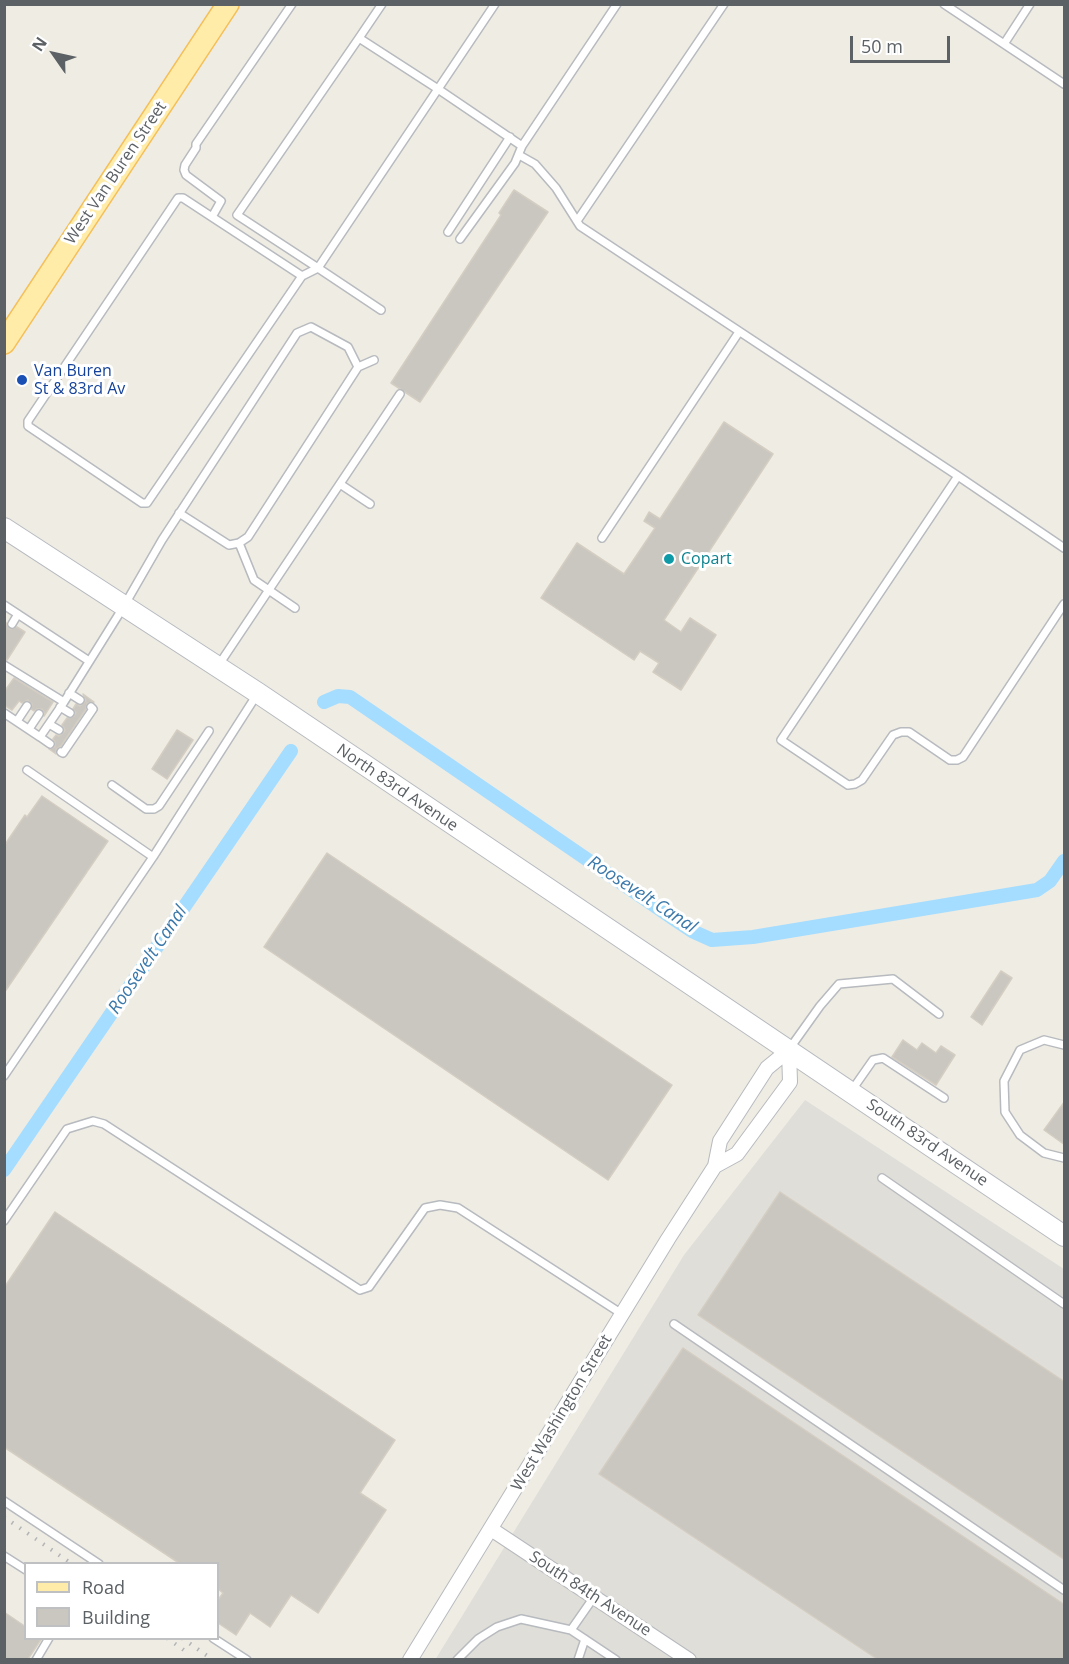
<!DOCTYPE html>
<html>
<head>
<meta charset="utf-8">
<style>
  body { margin:0 }
  #map { position:relative; width:1069px; height:1664px; overflow:hidden; background:#efece4; font-family:"Open Sans",sans-serif }
  canvas { display:block }
  .frame { position:absolute; inset:0; border:6px solid #5c6165; pointer-events:none }
  .legend { position:absolute; left:24px; top:1562px; width:195px; height:78px; box-sizing:border-box; background:#fff; border:2px solid #bec0c1; margin:0; padding:8px 10px; list-style:none; font-size:18px; color:#5c6165 }
  .legend li { display:flex; align-items:center; gap:12px; height:30px }
  .legend b { width:30px; border:2px solid #bec0c1 }
  .north { position:absolute; left:24px; top:24px; width:60px; height:60px; -webkit-text-stroke:4px #fff; paint-order:stroke; rotate:304deg; font-size:16px; font-weight:700; line-height:24px; text-align:center; color:#5c6165 }
  .north::after { content:''; display:block; margin:auto; width:21px; height:27px; background:#5c6165; clip-path:polygon(50% 0,100% 100%,50% 72%,0 100%) }
  .scale { position:absolute; left:850px; top:36px; width:100px; height:27px; box-sizing:border-box; border:3px solid #5c6165; border-top:0; padding-left:8px; font-size:18px; line-height:21px; white-space:nowrap; color:#5c6165; -webkit-text-stroke:4px #fff; paint-order:stroke }
</style>
</head>
<body>
<div id="map">
<canvas width="1069" height="1664"></canvas>
<div class="frame"></div>
<ul class="legend">
<li><b style="height:8px;background:#ffeca9"></b>Road</li>
<li><b style="height:16px;background:#cac7c1"></b>Building</li>
</ul>
<div class="north">N</div>
<div class="scale">50 m</div>
</div>
<script>
const context = document.querySelector('canvas').getContext('2d');
context.lineJoin = 'round';
function fillPath(path, color) { context.fillStyle = color; context.fill(path, 'evenodd'); }
const poly = rows => new Path2D(rows.map(r => 'M' + r).join(''));
function stroke(path, color, width, dash) { context.strokeStyle = color; context.lineWidth = width; context.lineCap = dash ? 'butt' : 'round'; context.setLineDash(dash || []); context.stroke(path); }
function label(font, color, halo, rows, align = 'center') {
  context.font = font + ' "Open Sans",sans-serif'; context.lineWidth = 6; context.setLineDash([]); context.textBaseline = 'middle'; context.strokeStyle = halo; context.fillStyle = color; for (const [text, x, y, turn = 0] of rows) {
    context.save(); context.translate(x, y); context.rotate((+turn || 0) * Math.PI / 180); context.textAlign = isNaN(turn) ? turn : align; if (halo) context.strokeText(text, 0, 0); context.fillText(text, 0, 0); context.restore();
  }
}
fillPath(poly([
  [805,1100,1064,1269,1064,1659,435,1660,684,1255]
]), '#e0ded9');
stroke(poly([
  [324,702,338,696,350,697,674,919,692,931,712,940,753,937,1037,890,1050,881,1064,861],
  [4,1170,291,751]
]), '#a4ddff', 14);
const building = poly([
  [514,190,548,212,420,402,391,383,501,215,499,213,514,190],
  [724,422,773,454,664,620,681,632,690,618,716,635,681,690,653,672,659,663,640,651,634,660,541,598,577,543,624,574,655,528,644,521,649,512,660,519,724,422],
  [4,620,10,629,17,627,25,632,7,660,4,659,4,620],
  [14,678,53,702,44,716,44,712,42,709,37,709,34,711,31,709,32,704,28,700,22,703,19,701,12,710,4,705,4,692,14,678],
  [83,694,94,702,87,703,86,709,61,746,56,749,56,754,49,749,55,747,55,742,53,739,56,735,59,736,63,733,65,730,62,725,67,718,74,716,76,713,73,709,76,704,80,706,84,703,86,700,83,694],
  [177,730,193,740,167,779,152,769,177,730],
  [42,796,108,841,4,993,4,846,25,815,27,817,42,796],
  [327,853,672,1085,608,1180,264,947,327,853],
  [1001,971,1012,978,982,1025,971,1017,1001,971],
  [903,1040,917,1050,922,1043,936,1053,941,1046,955,1055,936,1085,892,1057,903,1040],
  [1065,1101,1065,1145,1044,1130,1065,1101],
  [780,1192,1065,1382,1065,1560,698,1315,780,1192],
  [55,1212,395,1440,360,1493,386,1510,318,1613,291,1595,270,1627,250,1613,236,1635,218,1623,218,1600,223,1593,218,1589,218,1563,179,1563,4,1447,4,1288,55,1212],
  [683,1348,1065,1605,1065,1659,877,1659,599,1474,683,1348],
  [4,1612,26,1627,26,1638,42,1638,28,1659,4,1659,4,1612]
]);
fillPath(building, '#cac7c1');
stroke(building, '#d4cdc2', 1.5);
const lane = poly([
  [944,4,1004,44,1030,4],
  [359,38,382,4],
  [1004,44,1064,84],
  [519,155,535,164,556,188,580,226,958,476],
  [212,217,221,201,186,175,184,170,185,165,196,148,196,144,292,4],
  [577,221,724,4],
  [448,232,510,137],
  [460,239,515,163,522,146,617,4],
  [318,268,237,215,359,38,438,89,495,4],
  [302,276,183,198,178,198,28,421,28,426,142,503,147,503,302,276,318,268],
  [381,310,318,268,438,89,522,146],
  [340,484,370,504],
  [179,513,229,545,239,543,248,537,358,367],
  [602,538,739,332],
  [239,543,254,580,295,608],
  [1064,548,958,476,781,740,848,785,855,784,862,780,893,735,901,732,909,732,950,760,957,760,963,757,1064,604],
  [4,605,89,661],
  [12,624,18,614],
  [4,665,64,702,124,606,162,540,297,333,311,327,348,347,358,367,374,360],
  [218,666,400,394],
  [69,693,80,700],
  [60,707,70,713],
  [4,713,40,737,64,702],
  [17,721,27,706],
  [49,724,59,730],
  [29,729,39,714],
  [40,737,50,744],
  [61,752,63,753,93,709,91,707],
  [27,770,153,857],
  [112,785,146,809,154,809,159,806,209,731],
  [1064,1045,1044,1040,1020,1050,1004,1081,1005,1112,1020,1135,1044,1153,1064,1158],
  [790,1048,820,1006,839,984,893,979,939,1014],
  [4,1076,153,857,256,696],
  [852,1090,873,1060,883,1058,944,1098],
  [882,1178,1064,1304],
  [4,1221,67,1129,93,1121,104,1124,360,1290,369,1287,425,1208,440,1205,458,1208,622,1314],
  [674,1324,1064,1590],
  [4,1501,99,1564],
  [4,1556,26,1570],
  [594,1597,571,1630,616,1660],
  [213,1638,247,1660],
  [36,1660,49,1638],
  [457,1660,478,1639,497,1627,521,1619,571,1630],
  [578,1660,585,1639]
]);
const street = poly([
  [715,1166,737,1154,790,1082,789,1050],
  [491,1529,689,1660],
  [410,1660,668,1239,715,1166,720,1141,767,1068,789,1050]
]);
const secondary = poly([
  [4,528,258,693,1064,1236]
]);
const primary = poly([
  [4,343,228,4]
]);
stroke(lane, '#b7babe', 10);
stroke(street, '#b7babe', 16);
stroke(secondary, '#b6babf', 22);
stroke(primary, '#f5bf58', 24);
stroke(lane, '#fff', 7);
stroke(street, '#fff', 14);
stroke(secondary, '#fff', 20);
stroke(primary, '#ffeca9', 21);
stroke(poly([
  [4,1517,72,1564],
  [167,1638,188,1653],
  [182,1638,213,1660]
]), '#b3b4b5', 4, [1.5, 8]);
for (const [x, y, r, color] of [
  [22,380,6,"#1a4fb4"],
  [669,559,6,"#0f9aa8"]
]) { const dot = new Path2D(); dot.arc(x, y, r, 0, 2 * Math.PI); context.fillStyle = color; context.fill(dot); stroke(dot, '#fff', 2); }
label('16px', '#5c6165', '#fff', [
  ["West Van Buren Street",116,173,-56],
  ["North 83rd Avenue",397,788,34],
  ["South 83rd Avenue",927,1143,34],
  ["West Washington Street",562,1413,-59],
  ["South 84th Avenue",590,1594,33]
]);
label('16px', '#164399', '#fff', [
  ["Van Buren",34,371],
  ["St & 83rd Av",34,389]
], 'left');
label('16px', '#0d838f', '#fff', [
  ["Copart",681,559]
], 'left');
label('italic 18px', '#3c79ab', '#fff', [
  ["Roosevelt Canal",642,895,33],
  ["Roosevelt Canal",148,960,-56]
]);
</script>
</body>
</html>
